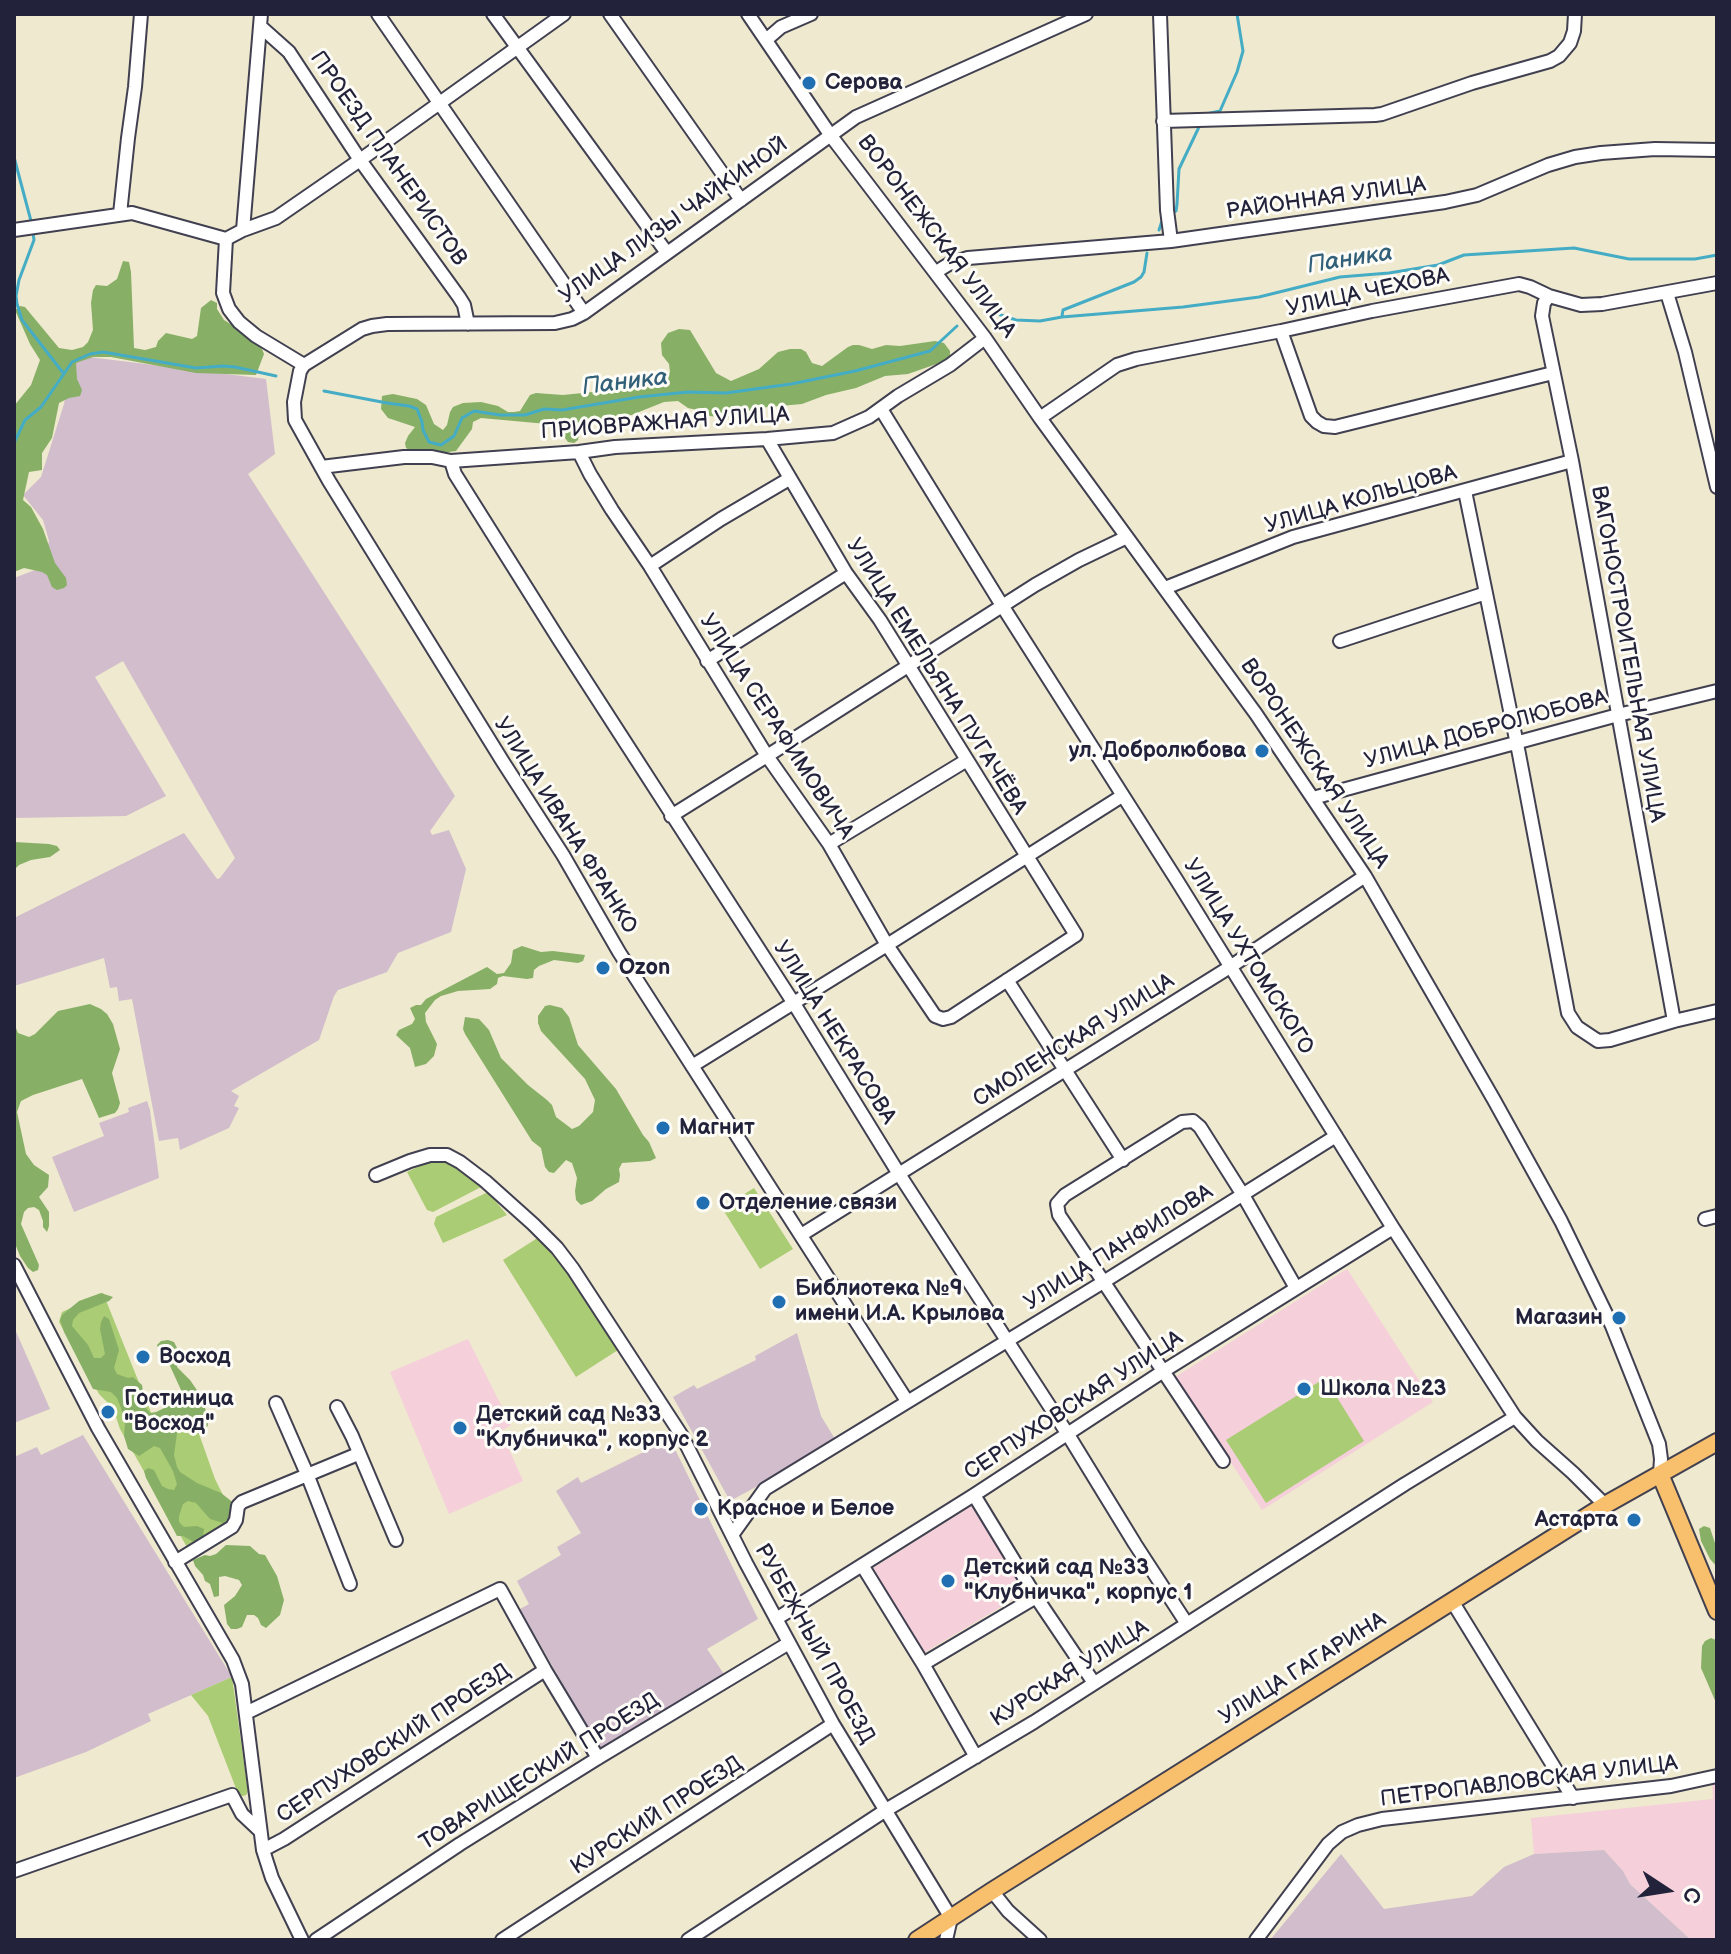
<!DOCTYPE html>
<html>
<head>
<meta charset="utf-8">
<style>
  body { margin:0 }
  #map { position:relative; width:1731px; height:1954px; overflow:hidden; background:#efe9cf; font-family:"Balsamiq Sans",sans-serif }
  canvas { display:block }
  .frame { position:absolute; inset:0; border:16px solid #22223b; pointer-events:none }
  .north { position:absolute; left:1627px; top:1850px; width:80px; height:80px; -webkit-text-stroke:6px #fdfcf7; paint-order:stroke; rotate:102deg; font-size:22px; font-weight:700; line-height:32px; text-align:center; color:#22223b }
  .north::after { content:''; display:block; margin:auto; width:28px; height:36px; background:#22223b; clip-path:polygon(50% 0,100% 100%,50% 72%,0 100%) }
</style>
</head>
<body>
<div id="map">
<canvas width="1731" height="1954"></canvas>
<div class="frame"></div>
<div class="north">С</div>
</div>
<script>
const context = document.querySelector('canvas').getContext('2d');
context.lineJoin = 'round';
function fillPath(path, color) { context.fillStyle = color; context.fill(path, 'evenodd'); }
const poly = rows => new Path2D(rows.map(r => 'M' + r).join(''));
function stroke(path, color, width, dash) { context.strokeStyle = color; context.lineWidth = width; context.lineCap = dash ? 'butt' : 'round'; context.setLineDash(dash || []); context.stroke(path); }
function label(font, color, halo, rows, align = 'center') {
  context.font = font + ' "Balsamiq Sans",sans-serif'; context.lineWidth = 6; context.setLineDash([]); context.textBaseline = 'middle'; context.strokeStyle = halo; context.fillStyle = color; for (const [text, x, y, turn = 0] of rows) {
    context.save(); context.translate(x, y); context.rotate((+turn || 0) * Math.PI / 180); context.textAlign = isNaN(turn) ? turn : align; if (halo) context.strokeText(text, 0, 0); context.fillText(text, 0, 0); context.restore();
  }
}
fillPath(poly([
  [1347,1269,1433,1402,1262,1510,1175,1377],
  [468,1339,511,1425,501,1431,523,1481,449,1514,390,1372],
  [973,1505,1026,1592,922,1654,870,1570],
  [1717,1781,1717,1940,1691,1940,1630,1884,1623,1871,1604,1850,1534,1854,1531,1818,1713,1799,1712,1782]
]), '#f5cfda');
fillPath(poly([
  [73,355,266,379,275,454,248,474,455,796,430,831,432,835,449,830,466,869,451,932,398,953,387,972,338,990,334,996,319,1040,231,1091,239,1096,234,1106,239,1108,229,1128,180,1150,178,1138,159,1141,132,999,119,1001,117,987,110,988,104,958,14,986,14,918,184,833,217,879,220,878,235,858,123,661,95,677,166,796,126,816,14,818,14,578,43,567,49,541,43,520,23,495,41,477,64,404],
  [147,1101,150,1110,159,1178,74,1212,52,1157,104,1136,99,1123,129,1112,128,1108],
  [14,1327,50,1409,14,1423],
  [797,1333,821,1416,835,1439,780,1474,730,1501,673,1397,694,1385,697,1389,756,1360,755,1356],
  [83,1435,232,1677,148,1714,151,1721,86,1752,14,1778,14,1457,37,1447,41,1455],
  [670,1439,758,1619,707,1649,724,1674,602,1753,520,1609,529,1604,517,1581,561,1555,557,1547,581,1533,556,1491,578,1477,581,1483],
  [1604,1850,1623,1871,1630,1884,1691,1940,1270,1940,1341,1854,1384,1909,1472,1896,1504,1867,1534,1854]
]), '#d1bdcb');
fillPath(poly([
  [435,1159,442,1160,458,1167,483,1186,433,1212,427,1210,407,1172],
  [754,1188,793,1249,760,1269,722,1208],
  [488,1192,507,1215,443,1243,434,1224,436,1217],
  [539,1237,554,1252,573,1279,618,1350,576,1377,503,1260],
  [103,1293,152,1415,187,1400,215,1479,233,1515,228,1525,188,1549,120,1429,113,1408,99,1394,59,1322,62,1312],
  [1325,1378,1364,1441,1266,1503,1226,1440],
  [232,1677,248,1792,246,1795,243,1796,239,1795,237,1791,208,1716,191,1695]
]), '#aacc74');
fillPath(poly([
  [123,261,129,262,131,272,134,348,145,350,156,347,158,341,166,333,192,339,197,336,201,308,211,300,217,303,217,309,224,320,245,333,262,349,264,354,256,375,196,373,111,357,93,357,76,363,77,379,82,390,80,396,69,398,59,403,52,438,42,453,42,470,29,472,23,500,31,507,43,529,55,563,66,578,67,585,64,588,57,590,52,587,47,575,42,572,24,568,14,572,14,406,31,385,40,360,30,344,15,310,20,306,25,307,59,348,72,350,83,347,88,342,93,330,91,303,93,290,96,285,107,286,117,279],
  [679,329,690,330,716,373,731,381,759,369,778,352,790,349,801,349,806,352,812,363,822,366,848,347,853,345,859,345,872,349,886,345,900,346,935,341,944,343,950,351,950,357,945,361,908,374,885,376,856,388,826,395,802,404,758,408,733,417,723,418,710,416,701,411,688,408,678,401,664,402,629,416,581,425,578,440,574,443,568,442,560,431,547,424,481,418,473,422,472,429,456,451,428,455,411,451,406,448,405,443,408,436,415,427,388,418,381,409,382,396,387,395,393,394,417,399,426,405,434,424,443,430,447,425,450,412,453,407,463,403,481,402,498,406,508,412,514,412,520,411,530,395,536,393,563,395,652,386,663,387,670,372,669,364,662,355,661,343,668,333],
  [14,842,49,844,57,846,60,850,50,857,31,860,19,865,14,870],
  [522,946,541,952,553,951,585,955,583,961,578,963,554,960,539,966,534,970,533,978,527,979,503,976,498,978,497,984,490,989,458,991,441,996,435,1000,425,1013,426,1022,437,1044,434,1056,426,1064,415,1067,410,1048,396,1035,399,1030,412,1024,415,1019,410,1008,416,1005,421,1005,426,999,487,967,497,974,504,973,511,963,513,950],
  [90,1004,101,1009,107,1014,113,1024,120,1049,112,1073,120,1103,118,1109,115,1113,99,1118,82,1079,33,1095,21,1101,17,1112,26,1154,34,1165,49,1175,48,1187,39,1197,49,1212,49,1226,47,1232,43,1227,43,1221,39,1210,34,1207,28,1208,24,1212,21,1224,39,1265,38,1270,33,1272,28,1268,20,1256,14,1241,14,1184,16,1167,14,1159,14,1023,18,1033,29,1037,35,1034,58,1011],
  [550,1005,562,1008,569,1017,578,1045,616,1089,643,1135,649,1142,656,1158,650,1161,622,1163,619,1169,620,1175,619,1182,606,1189,592,1201,581,1205,576,1200,575,1191,577,1178,572,1163,566,1160,554,1173,549,1172,545,1167,541,1148,532,1141,465,1034,463,1029,465,1017,479,1019,489,1030,501,1058,528,1085,547,1100,552,1105,556,1117,572,1129,579,1126,593,1112,595,1100,585,1079,541,1031,538,1023,538,1016,545,1006],
  [101,1293,113,1297,109,1301,79,1313,73,1320,72,1326,88,1345,94,1358,101,1358,105,1354,100,1329,101,1322,104,1316,109,1319,119,1350,114,1368,117,1374,128,1378,133,1377,142,1385,146,1408,150,1413,156,1412,177,1402,181,1390,170,1366,159,1350,157,1345,161,1341,168,1340,174,1342,180,1354,177,1367,190,1380,201,1396,206,1411,208,1425,205,1431,199,1432,184,1424,178,1426,174,1455,177,1467,180,1472,197,1483,221,1493,235,1504,231,1516,223,1523,210,1519,196,1503,188,1501,183,1504,179,1516,179,1522,184,1527,197,1526,204,1529,203,1536,199,1540,194,1542,183,1536,177,1536,146,1478,144,1471,148,1468,154,1470,162,1486,168,1489,174,1490,177,1484,173,1471,160,1448,154,1446,139,1456,128,1449,124,1436,125,1424,121,1408,117,1398,111,1392,93,1389,64,1332,60,1320,62,1315,79,1301],
  [1704,1526,1710,1528,1717,1549,1717,1567,1710,1559,1701,1541,1699,1529],
  [226,1545,250,1546,259,1554,265,1555,277,1576,284,1600,280,1615,266,1628,261,1625,258,1618,254,1615,247,1615,242,1627,237,1629,231,1629,227,1624,224,1605,235,1596,242,1585,239,1580,225,1576,219,1577,219,1596,214,1597,210,1584,205,1581,203,1575,195,1566,193,1560,205,1555,210,1556,216,1554],
  [1711,1638,1716,1640,1717,1643,1717,1705,1701,1668,1702,1646,1705,1641]
]), '#87b066');
stroke(poly([
  [1206,114,1220,111,1237,72,1243,51,1237,14],
  [14,157,31,221],
  [1172,213,1176,211,1177,204,1179,169,1199,127],
  [1159,230,1163,218],
  [33,233,34,240,19,280,16,296,17,304,22,320,64,374],
  [989,311,1016,320,1040,321,1062,317,1183,307,1259,297,1340,277,1389,273,1438,265,1464,255,1574,248,1629,259,1695,259,1717,255],
  [1062,316,1063,310,1134,282,1141,277,1144,272,1147,253],
  [324,391,387,403,409,406,417,409,422,422,423,430,429,442,441,445,454,436,462,418,474,411,500,415,525,415,544,409,562,410,639,397,688,392,726,393,791,384,855,371,930,351,957,326],
  [14,443,25,420,41,407,72,362,90,354,103,352,196,368,223,366,235,367,276,376]
]), '#45acc5', 3);
const minor = poly([
  [378,14,584,313],
  [493,14,667,253],
  [610,14,741,200],
  [748,14,831,136,985,338,1040,418,1256,714,1365,876,1494,1100,1561,1221,1612,1326,1659,1444,1661,1459,1660,1474],
  [1160,14,1167,210,1171,241],
  [261,27,289,52,360,160,459,297,464,305,468,324],
  [766,40,781,27,811,14],
  [1163,121,1375,115,1382,114,1472,83,1550,61,1559,56,1570,43,1574,31,1575,14],
  [120,214,128,138,135,87,141,14],
  [14,230,132,213,226,239,223,293,229,309,239,322,256,336,304,365],
  [243,230,261,14],
  [226,239,243,230,276,218,360,160,564,14],
  [936,272,949,264,968,258,1171,241,1445,202,1477,195,1548,165,1575,157,1601,153,1655,149,1717,150],
  [1667,293,1685,352,1717,487],
  [1549,296,1544,303,1542,316,1572,461,1674,1021],
  [1281,331,1311,416,1317,422,1324,426,1335,427,1553,373],
  [304,365,300,371,294,402,295,420,329,481,503,762,563,855,619,952,907,1401],
  [304,365,362,329,372,326,387,324,555,323,572,319,584,313,856,117,1086,14],
  [881,409,1003,607,1176,879,1393,1228,1515,1417,1537,1441,1573,1473,1605,1505],
  [1040,418,1117,365,1136,359,1281,331,1372,311,1519,284,1530,287,1549,296,1581,305,1602,304,1717,283],
  [579,452,590,474,612,510,650,566,767,756,829,844,887,945,935,1016,943,1019,951,1017,1076,935,880,620,846,573,767,439],
  [451,461,455,474,558,638,793,1002,899,1174,1067,1433,1135,1544,1187,1624],
  [321,467,404,457,432,457,451,461,579,452,615,447,767,439,833,433,869,417,898,396,950,365,985,338],
  [1465,491,1519,754,1568,1013,1577,1027,1598,1041,1610,1040,1674,1021,1717,1011],
  [650,566,721,519,789,479],
  [1165,588,1293,537,1572,461],
  [1340,641,1486,593],
  [707,661,846,573],
  [1313,798,1618,715,1717,691],
  [671,816,767,756,1035,585,1079,560,1127,537],
  [829,844,967,760],
  [1007,980,1123,1160],
  [692,1066,887,945,1122,796],
  [376,1175,410,1161,430,1155,447,1155,460,1162,485,1181,533,1224,557,1248,573,1269,682,1436,746,1563,833,1724,951,1918,946,1940],
  [1705,1219,1717,1216],
  [801,1235,1230,967,1365,876],
  [14,1265,98,1428,233,1660,242,1684,263,1850,272,1878,302,1940],
  [276,1403,307,1474,350,1584],
  [337,1407,352,1436,396,1540],
  [1223,1461,1059,1215,1057,1204,1065,1195,1182,1122,1193,1121,1200,1127,1243,1195,1296,1288],
  [974,1495,1036,1597,1094,1683],
  [732,1535,765,1489,1105,1281,1336,1136],
  [175,1562,232,1527,236,1520,238,1506,242,1502,358,1454],
  [862,1565,923,1664,976,1757],
  [1452,1601,1573,1798],
  [776,1619,974,1495,1162,1372,1393,1228],
  [923,1664,1036,1597],
  [246,1713,500,1589,545,1670,598,1758],
  [263,1850,284,1839,545,1670],
  [14,1871,232,1795,242,1814,259,1830],
  [992,1891,1008,1911,1040,1940],
  [316,1940,460,1844,598,1758,789,1643],
  [502,1940,833,1724],
  [688,1940,886,1810,1034,1722,1405,1484,1515,1417],
  [1256,1940,1328,1844,1342,1832,1358,1825,1382,1819,1671,1786,1717,1776]
]);
const major = poly([
  [1660,1474,1717,1611],
  [917,1940,992,1891,1605,1505,1717,1442]
]);
stroke(minor, '#414051', 16);
stroke(major, '#414051', 20);
stroke(minor, '#fff', 12);
stroke(major, '#f8bf6c', 16);
for (const [x, y, r, color] of [
  [809,83,8,"#1f6fb2"],
  [1262,751,8,"#1f6fb2"],
  [603,968,8,"#1f6fb2"],
  [663,1128,8,"#1f6fb2"],
  [703,1203,8,"#1f6fb2"],
  [779,1302,8,"#1f6fb2"],
  [1619,1318,8,"#1f6fb2"],
  [143,1357,8,"#1f6fb2"],
  [1304,1389,8,"#1f6fb2"],
  [108,1412,8,"#1f6fb2"],
  [460,1428,8,"#1f6fb2"],
  [701,1509,8,"#1f6fb2"],
  [1634,1520,8,"#1f6fb2"],
  [948,1581,8,"#1f6fb2"]
]) { const dot = new Path2D(); dot.arc(x, y, r, 0, 2 * Math.PI); context.fillStyle = color; context.fill(dot); stroke(dot, '#fdfcf7', 3); }
label('bold 22px', '#22223b', '#fdfcf7', [
  ["Серова",825,83],
  ["ул. Добролюбова",1246,751,"right"],
  ["Ozon",619,968],
  ["Магнит",679,1128],
  ["Отделение связи",719,1203],
  ["Библиотека №9",795,1289],
  ["имени И.А. Крылова",795,1314],
  ["Магазин",1603,1318,"right"],
  ["Восход",159,1357],
  ["Школа №23",1320,1389],
  ["Гостиница",124,1399],
  ["\"Восход\"",124,1424],
  ["Детский сад №33",476,1415],
  ["\"Клубничка\", корпус 2",476,1440],
  ["Красное и Белое",717,1509],
  ["Астарта",1618,1520,"right"],
  ["Детский сад №33",964,1568],
  ["\"Клубничка\", корпус 1",964,1593]
], 'left');
label('22px', '#22223b', '#fdfcf7', [
  ["ПРОЕЗД ПЛАНЕРИСТОВ",388,159,55],
  ["РАЙОННАЯ УЛИЦА",1326,199,-8],
  ["УЛИЦА ЛИЗЫ ЧАЙКИНОЙ",674,221,-35],
  ["ВОРОНЕЖСКАЯ УЛИЦА",936,237,53],
  ["УЛИЦА ЧЕХОВА",1368,293,-12],
  ["ПРИОВРАЖНАЯ УЛИЦА",665,424,-4],
  ["УЛИЦА КОЛЬЦОВА",1361,500,-16],
  ["ВАГОНОСТРОИТЕЛЬНАЯ УЛИЦА",1627,654,80],
  ["УЛИЦА ЕМЕЛЬЯНА ПУГАЧЁВА",936,677,58],
  ["УЛИЦА СЕРАФИМОВИЧА",776,727,57],
  ["УЛИЦА ДОБРОЛЮБОВА",1486,730,-15],
  ["ВОРОНЕЖСКАЯ УЛИЦА",1314,764,56],
  ["УЛИЦА ИВАНА ФРАНКО",565,826,58],
  ["УЛИЦА УХТОМСКОГО",1248,957,58],
  ["УЛИЦА НЕКРАСОВА",834,1033,58],
  ["СМОЛЕНСКАЯ УЛИЦА",1074,1041,-32],
  ["УЛИЦА ПАНФИЛОВА",1119,1248,-32],
  ["СЕРПУХОВСКАЯ УЛИЦА",1074,1406,-33],
  ["РУБЕЖНЫЙ ПРОЕЗД",814,1644,61],
  ["УЛИЦА ГАГАРИНА",1303,1669,-32],
  ["КУРСКАЯ УЛИЦА",1070,1674,-32],
  ["СЕРПУХОВСКИЙ ПРОЕЗД",394,1744,-33],
  ["ТОВАРИЩЕСКИЙ ПРОЕЗД",540,1772,-32],
  ["ПЕТРОПАВЛОВСКАЯ УЛИЦА",1529,1782,-7],
  ["КУРСКИЙ ПРОЕЗД",657,1816,-33]
]);
label('italic 24px', '#326079', '#fdfcf7', [
  ["Паника",1350,260,-9],
  ["Паника",625,383,-7]
]);
</script>
</body>
</html>
